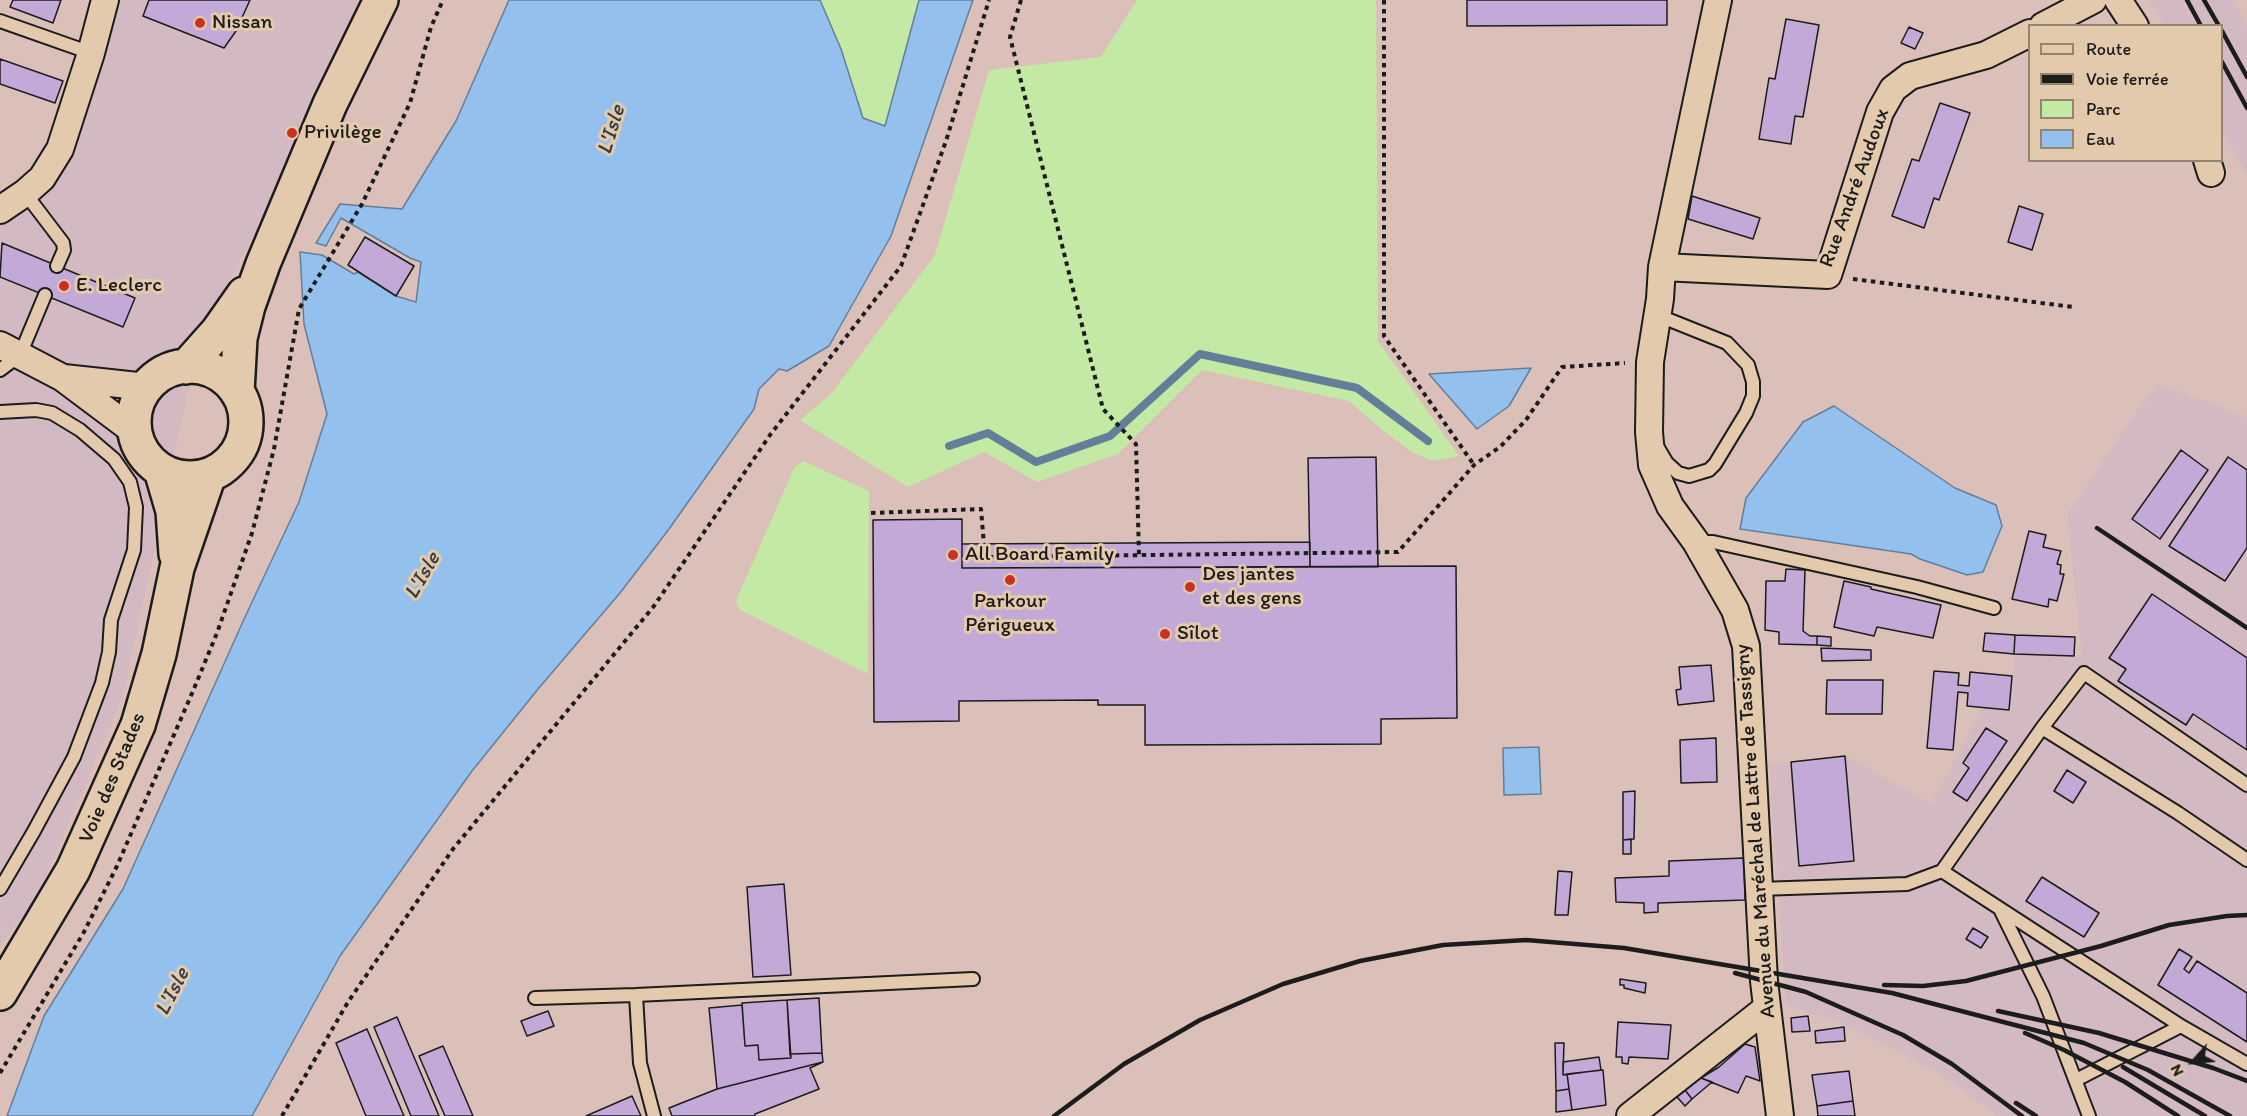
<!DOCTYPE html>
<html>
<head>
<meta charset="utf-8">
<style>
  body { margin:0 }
  #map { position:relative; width:2247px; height:1116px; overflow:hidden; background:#dac0b9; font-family:Itim,sans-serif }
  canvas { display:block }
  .legend { position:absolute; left:2028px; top:24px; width:195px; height:138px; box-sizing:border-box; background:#e4caac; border:2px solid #948472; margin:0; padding:8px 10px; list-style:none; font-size:18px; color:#1c1c1c }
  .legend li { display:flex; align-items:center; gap:12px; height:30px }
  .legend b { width:30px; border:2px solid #948472 }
  .north { position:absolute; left:2163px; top:1032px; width:60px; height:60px; -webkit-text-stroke:4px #e4caac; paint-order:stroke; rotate:243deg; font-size:16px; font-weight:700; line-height:24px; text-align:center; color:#1c1c1c }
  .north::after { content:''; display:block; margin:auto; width:21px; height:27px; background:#1c1c1c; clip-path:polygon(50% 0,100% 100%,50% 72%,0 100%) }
</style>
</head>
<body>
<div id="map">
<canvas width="2247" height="1116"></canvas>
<ul class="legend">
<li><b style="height:8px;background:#e4caac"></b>Route</li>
<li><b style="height:8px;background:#1c1c1c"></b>Voie ferrée</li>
<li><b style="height:16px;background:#c3e9a4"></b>Parc</li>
<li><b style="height:16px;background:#94c0ed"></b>Eau</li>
</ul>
<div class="north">N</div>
</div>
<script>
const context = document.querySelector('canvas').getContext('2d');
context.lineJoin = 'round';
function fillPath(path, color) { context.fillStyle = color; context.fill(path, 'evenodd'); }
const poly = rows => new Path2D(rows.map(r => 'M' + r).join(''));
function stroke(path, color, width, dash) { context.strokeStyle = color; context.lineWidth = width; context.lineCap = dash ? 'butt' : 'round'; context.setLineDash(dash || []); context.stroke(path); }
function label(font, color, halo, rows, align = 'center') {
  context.font = font + ' Itim,sans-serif'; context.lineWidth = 6; context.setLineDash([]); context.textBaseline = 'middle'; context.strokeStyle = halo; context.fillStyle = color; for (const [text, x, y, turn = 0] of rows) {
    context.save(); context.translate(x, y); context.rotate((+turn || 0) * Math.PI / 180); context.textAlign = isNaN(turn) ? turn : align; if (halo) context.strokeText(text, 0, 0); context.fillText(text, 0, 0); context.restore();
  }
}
fillPath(poly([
  [103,0,375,0,199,339,123,696,35,901,0,944,0,203,39,177],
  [2150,0,2233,0,2247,26,2247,175,2222,132,2222,26,2164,25],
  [2157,383,2247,417,2247,1116,1999,1116,1939,1074,1889,1046,1835,1021,1786,1005,1769,764,1845,756,1932,804,1982,708,2009,711,2014,654,2082,658,2067,514]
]), '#d3b9c2');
fillPath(poly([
  [820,0,919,0,885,126,863,118,841,49],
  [1137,0,1376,0,1378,341,1459,456,1433,461,1412,452,1382,430,1349,401,1202,370,1118,454,1037,482,984,452,908,487,800,420,831,394,935,255,989,70,1101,57],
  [803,461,869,491,868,674,739,609,736,601,794,468]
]), '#c3e9a4');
const water = poly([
  [509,0,820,0,841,49,863,118,885,126,919,0,973,0,891,236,829,346,787,371,779,369,759,389,754,409,669,529,620,593,538,689,472,771,340,956,252,1116,7,1116,44,1016,123,889,245,617,299,502,327,414,304,324,300,252,322,255,354,274,358,272,396,296,416,302,421,262,410,258,341,218,326,246,316,243,340,204,402,209,456,121,509,0],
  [1531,368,1509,406,1477,429,1429,374,1531,368],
  [1834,406,1955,488,1996,505,2002,526,1983,572,1967,575,1920,559,1911,554,1740,529,1746,498,1803,422,1834,406],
  [1539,747,1541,794,1504,795,1503,748,1539,747]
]);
fillPath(water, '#94c0ed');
stroke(water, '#647e99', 1.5);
stroke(poly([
  [949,446,988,433,1036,462,1110,436,1200,354,1357,388,1428,441]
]), '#647e99', 8);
const building = poly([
  [13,0,61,0,53,23,10,7,13,0],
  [149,0,250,0,236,31,224,48,143,16,149,0],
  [1467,0,1667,0,1667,25,1467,26,1467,0],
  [1786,19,1819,25,1803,117,1795,116,1791,144,1759,139,1769,78,1775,79,1786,19],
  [1909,27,1923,33,1915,49,1901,43,1909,27],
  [0,59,63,81,55,103,0,84,0,59],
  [1940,103,1970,113,1939,200,1934,198,1924,228,1892,216,1912,159,1919,161,1940,103],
  [1692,196,1760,218,1753,239,1688,219,1692,196],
  [2019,206,2043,214,2032,250,2008,242,2019,206],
  [365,237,414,266,396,296,348,265,365,237],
  [2,243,135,298,123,327,0,277,2,243],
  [2181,450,2208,470,2160,539,2132,519,2181,450],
  [1376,457,1378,567,1310,567,1308,458,1376,457],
  [2228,457,2247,470,2247,548,2225,581,2169,546,2228,457],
  [962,519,962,568,1456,566,1457,718,1381,719,1381,744,1145,745,1145,705,1098,705,1098,700,959,701,959,721,874,722,873,520,962,519],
  [2029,531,2046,535,2043,547,2061,551,2057,564,2061,565,2060,574,2064,574,2057,601,2049,599,2048,607,2012,599,2029,531],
  [1310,542,1310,567,962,568,962,544,1310,542],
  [1786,569,1805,570,1803,631,1810,636,1817,636,1817,645,1779,644,1779,632,1765,630,1766,581,1785,581,1786,569],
  [1844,581,1871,587,1871,589,1941,605,1933,638,1877,627,1874,636,1834,627,1844,581],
  [2152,594,2247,658,2247,750,2193,714,2186,725,2118,681,2126,669,2109,658,2152,594],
  [1985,633,2015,635,2014,654,1983,651,1985,633],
  [2015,635,2075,637,2074,656,2014,654,2015,635],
  [1817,636,1831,637,1831,646,1817,645,1817,636],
  [1821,648,1871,650,1871,660,1822,661,1821,648],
  [1711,665,1714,701,1678,705,1676,690,1681,689,1679,667,1711,665],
  [1934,671,1959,673,1958,685,1969,686,1970,672,2012,676,2009,710,1967,706,1968,693,1958,692,1953,750,1927,748,1934,671],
  [1827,680,1883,680,1882,714,1826,714,1827,680],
  [1986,728,2007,741,1967,801,1953,792,1969,768,1963,763,1986,728],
  [1716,738,1717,782,1681,783,1680,740,1716,738],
  [1845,756,1854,861,1799,866,1791,762,1845,756],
  [2067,770,2086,782,2073,803,2054,791,2067,770],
  [1635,791,1634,839,1623,840,1623,792,1635,791],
  [1631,839,1631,854,1623,854,1623,840,1631,839],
  [1744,858,1745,900,1658,903,1658,912,1644,913,1644,903,1616,902,1615,878,1669,876,1669,861,1744,858],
  [1558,871,1572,872,1568,915,1555,915,1558,871],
  [2042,877,2099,913,2084,937,2026,901,2042,877],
  [784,884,791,975,753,977,747,887,784,884],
  [1973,928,1988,937,1981,948,1966,939,1973,928],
  [2179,949,2192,957,2184,969,2189,973,2197,961,2247,993,2247,1042,2158,985,2179,949],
  [1620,979,1646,983,1645,993,1624,988,1624,985,1620,985,1620,979],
  [819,998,822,1053,790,1054,787,1000,819,998],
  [787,1000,791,1058,759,1060,758,1045,745,1046,742,1003,787,1000],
  [742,1005,745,1046,758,1045,759,1060,791,1058,790,1054,822,1053,823,1062,717,1089,709,1008,742,1005],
  [548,1011,554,1026,527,1036,521,1021,548,1011],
  [1808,1016,1810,1031,1792,1032,1791,1018,1808,1016],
  [397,1017,439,1116,411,1116,374,1027,397,1017],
  [1618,1022,1671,1025,1668,1059,1629,1057,1628,1064,1622,1063,1622,1057,1616,1057,1618,1022],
  [1844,1027,1845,1041,1816,1043,1815,1031,1844,1027],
  [367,1029,404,1116,366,1116,336,1043,367,1029],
  [1555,1043,1564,1043,1563,1075,1567,1074,1569,1089,1556,1091,1555,1043],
  [1745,1044,1755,1047,1760,1081,1746,1076,1738,1093,1701,1078,1719,1067,1745,1044],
  [443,1046,473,1116,445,1116,419,1056,443,1046],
  [1599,1057,1601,1070,1563,1075,1563,1062,1599,1057],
  [823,1062,810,1068,819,1089,755,1114,755,1116,672,1116,669,1108,717,1089,823,1062],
  [1603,1070,1606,1105,1572,1110,1567,1074,1603,1070],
  [1849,1071,1853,1101,1817,1106,1812,1075,1849,1071],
  [1701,1078,1712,1082,1692,1099,1685,1090,1701,1078],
  [1569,1089,1572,1110,1556,1112,1556,1091,1569,1089],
  [1685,1090,1692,1099,1685,1106,1677,1097,1685,1090],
  [632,1096,641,1116,586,1116,632,1096],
  [1853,1101,1855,1116,1818,1116,1817,1106,1853,1101]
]);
fillPath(building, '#c2a9d7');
stroke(building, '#1c1c1c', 1.5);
const lane = poly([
  [0,21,91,53],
  [25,193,63,243,64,250,57,266],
  [0,370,20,355,45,295],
  [0,412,36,410,52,413,80,430,114,459,130,482,136,507,134,550,111,620,109,652,102,683,74,757,34,831,0,889],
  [1657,446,1667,463,1678,473,1689,476,1709,470,1715,464,1746,413,1753,396,1753,382,1748,365,1727,343,1657,315],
  [1696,542,1713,542,1917,587,1994,608],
  [2042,728,2084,673,2247,785],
  [1942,871,2042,728,2178,813,2247,860],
  [1759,889,1907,884,1942,871,2181,1026,2247,1064],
  [2001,911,2043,996,2089,1116],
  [535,998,636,995],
  [2076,1080,2181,1026],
  [654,1116,640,1063,636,995,973,979]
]);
const street = poly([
  [1718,0,1662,267,1660,299,1650,362,1649,432,1652,465,1670,506,1696,542,1735,610,1746,646,1764,981,1780,1116],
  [2118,0,2135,26],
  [2043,26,2093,0],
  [2207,160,2211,173],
  [0,210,25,193,42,178,60,149,91,53,105,0],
  [1662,267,1828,275,1880,112,1893,89,1910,76,1986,55,2030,33],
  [0,345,63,378,135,432],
  [64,378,147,387],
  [1630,1116,1767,1008]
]);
const primary = poly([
  '134 422a56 56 0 1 1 112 0a56 56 0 1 1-112 0Z',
  [186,367,218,331,244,294],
  [237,392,240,338,248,306,263,264,330,104,381,0],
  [161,470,173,511,176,554],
  [0,993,73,870,138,725,159,654,177,568,209,475]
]);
stroke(lane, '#1c1c1c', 16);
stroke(street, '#1c1c1c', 30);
stroke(primary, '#1c1c1c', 38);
stroke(poly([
  [1021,0,1010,37,1103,409,1136,444,1139,555],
  [1384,0,1384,336,1474,465],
  [1853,279,2073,307],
  [871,513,981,509,985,557,1398,552,1474,465,1500,447,1526,420,1562,367,1625,363],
  [0,1073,84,932,117,866,193,691,217,633,252,533,274,449,299,309,362,204,410,103,431,27,443,0],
  [282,1116,348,1002,453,849,654,606,770,435,901,266,946,141,989,0]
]), '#1c1c1c', 4, [4.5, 4.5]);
stroke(lane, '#e4caac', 12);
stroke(street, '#e4caac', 26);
stroke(primary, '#e4caac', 33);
stroke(poly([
  [2187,0,2201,26],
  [2204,0,2219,26],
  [2222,31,2247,77],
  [2222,62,2247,108],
  [2097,528,2247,628],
  [1735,973,1806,992,1903,1035,1952,1064,2022,1116],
  [1884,985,1923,986,1966,981,2101,946,2169,925,2227,916,2247,915],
  [1998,1011,2099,1033,2213,1068,2247,1081],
  [2025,1033,2064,1050,2125,1082,2178,1116],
  [2123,1067,2205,1116],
  [2016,1103,2036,1116],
  [1054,1116,1124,1064,1200,1020,1283,984,1360,961,1443,945,1526,940,1624,948,1892,993,2084,1043,2148,1070,2230,1116]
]), '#1c1c1c', 4.5);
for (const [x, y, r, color] of [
  [200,23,6,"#c8321e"],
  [292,133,6,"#c8321e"],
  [64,286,6,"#c8321e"],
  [953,555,6,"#c8321e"],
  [1010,580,6,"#c8321e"],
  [1190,587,6,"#c8321e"],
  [1165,634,6,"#c8321e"]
]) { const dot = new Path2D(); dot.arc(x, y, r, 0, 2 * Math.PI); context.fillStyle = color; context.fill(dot); stroke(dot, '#e4caac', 2); }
label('21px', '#1c1c1c', '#e4caac', [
  ["Nissan",212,23],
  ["Privilège",304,133],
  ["E. Leclerc",76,286],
  ["All Board Family",965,555],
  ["Des jantes",1202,575],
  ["et des gens",1202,599],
  ["Parkour",1010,602,"center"],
  ["Périgueux",1010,626,"center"],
  ["Sîlot",1177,634]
], 'left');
label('21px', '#1c1c1c', '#e4caac', [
  ["Rue André Audoux",1855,188,-70],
  ["Voie des Stades",113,778,-67],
  ["Avenue du Maréchal de Lattre de Tassigny",1756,831,-94]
]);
label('italic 22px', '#343d46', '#e4caac', [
  ["L'Isle",612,130,-73],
  ["L'Isle",423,576,-60],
  ["L'Isle",173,992,-63]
]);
</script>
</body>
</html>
